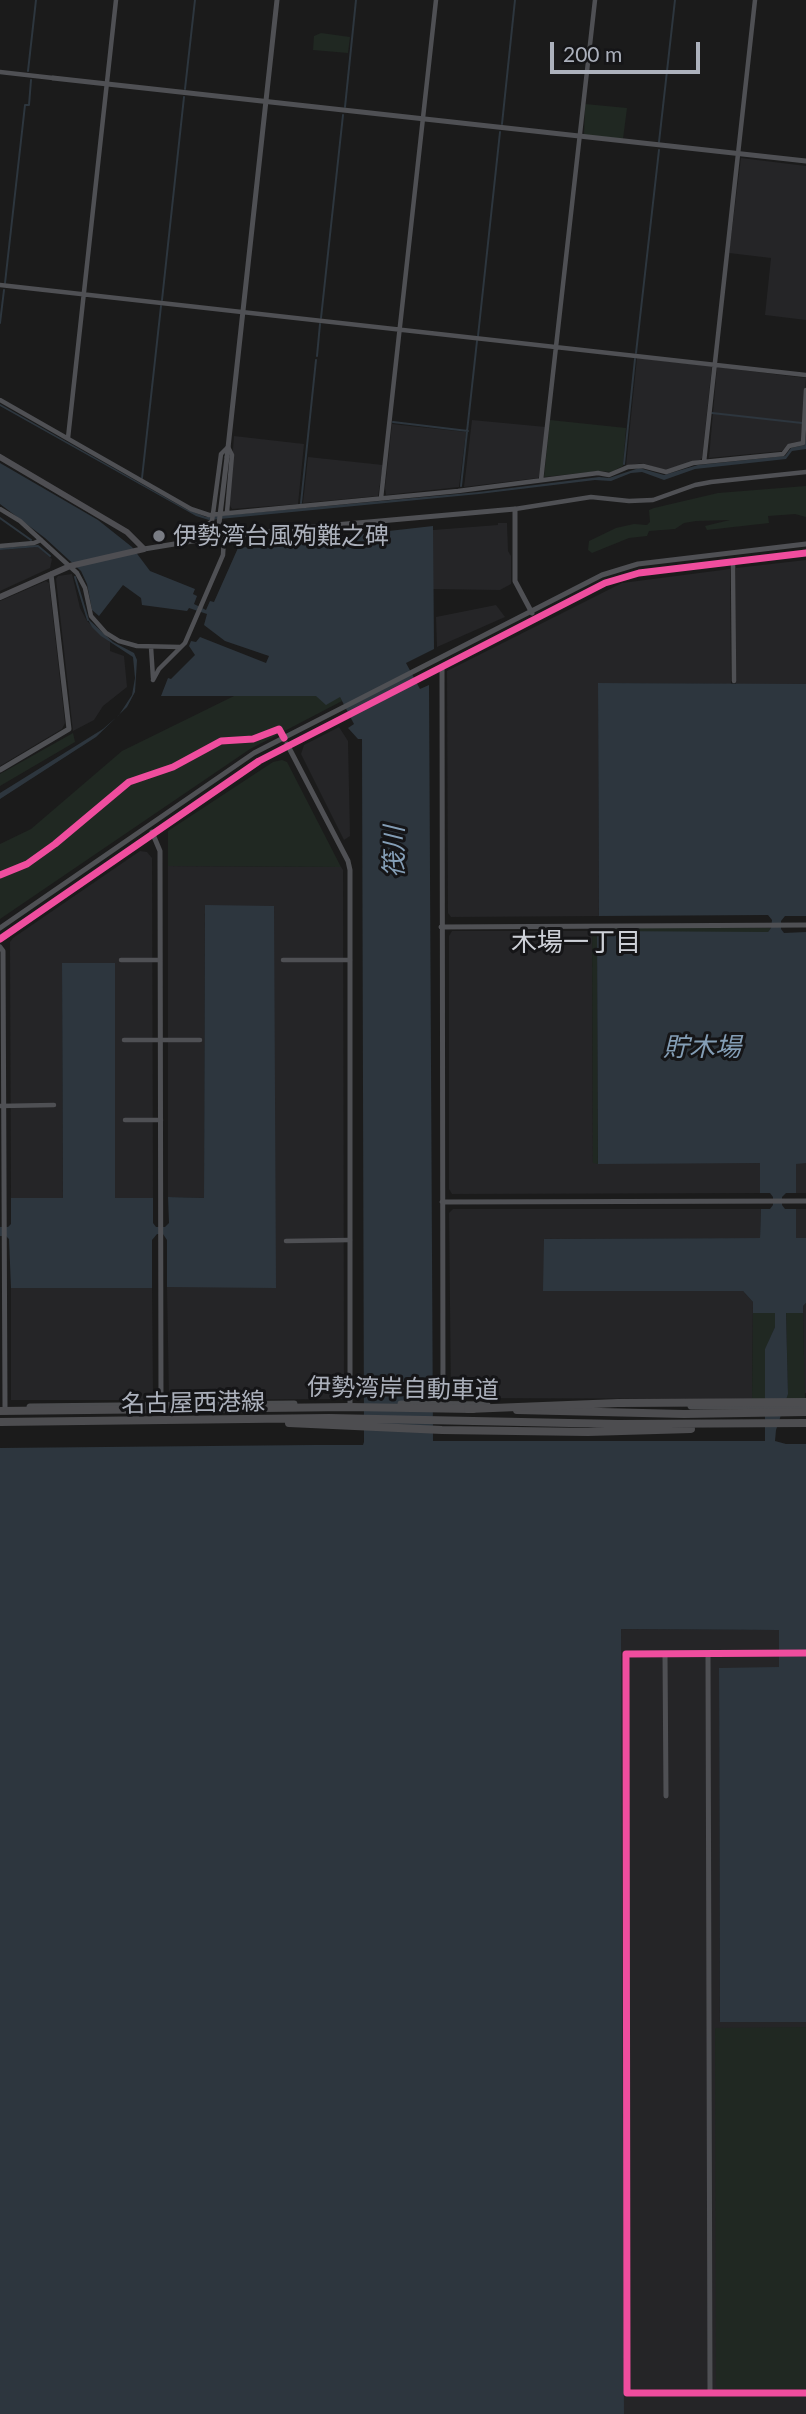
<!DOCTYPE html>
<html>
<head>
<meta charset="utf-8">
<style>
  body { margin:0 }
  #map { position:relative; width:806px; height:2414px; overflow:hidden; background:#1b1b1b; font-family:Lato,sans-serif }
  canvas { display:block }
  .scale { position:absolute; left:550px; top:42px; width:150px; height:32px; box-sizing:border-box; border:4px solid #acb1bc; border-top:0; padding-left:9px; font-size:21px; line-height:24px; white-space:nowrap; color:#acb1bc; -webkit-text-stroke:5px #151517; paint-order:stroke }
</style>
</head>
<body>
<div id="map">
<canvas width="806" height="2414"></canvas>
<div class="scale">200 m</div>
</div>
<script>
const context = document.querySelector('canvas').getContext('2d');
context.lineJoin = 'round';
function fillPath(path, color) { context.fillStyle = color; context.fill(path, 'evenodd'); }
const poly = rows => new Path2D(rows.map(r => 'M' + r).join(''));
function stroke(path, color, width, dash) { context.strokeStyle = color; context.lineWidth = width; context.lineCap = dash ? 'butt' : 'round'; context.setLineDash(dash || []); context.stroke(path); }
function label(font, color, halo, rows, align = 'center') {
  context.font = font + ' Lato,"Noto Sans JP",sans-serif'; context.lineWidth = 6; context.setLineDash([]); context.textBaseline = 'middle'; context.strokeStyle = halo; context.fillStyle = color; for (const [text, x, y, turn = 0] of rows) {
    context.save(); context.translate(x, y); context.rotate((+turn || 0) * Math.PI / 180); context.textAlign = isNaN(turn) ? turn : align; if (halo) context.strokeText(text, 0, 0); context.fillText(text, 0, 0); context.restore();
  }
}
fillPath(poly([
  [741,158,806,166,806,320,765,315,771,258,729,253],
  [637,358,712,366,702,458,700,460,664,470,642,463,626,466],
  [717,367,806,378,801,441,788,444,782,451,709,458],
  [472,420,546,427,540,476,538,478,464,487],
  [392,424,466,432,459,487,386,495,385,488],
  [234,436,304,444,298,504,232,509,229,504],
  [308,457,383,465,378,496,303,503],
  [498,523,507,523,508,551,511,556,511,584,500,590,433,589,433,530,498,525],
  [38,547,52,559,50,568,0,591,0,550],
  [806,560,806,684,736,684,736,568],
  [730,569,731,684,598,683,599,916,451,917,448,913,447,671,622,583],
  [72,574,80,608,87,621,110,642,110,651,124,656,127,687,103,706,94,720,73,731,56,579,58,576],
  [46,581,49,583,65,723,62,729,0,766,0,601],
  [496,605,505,617,437,647,436,617],
  [339,727,348,741,350,836,344,840,301,754,304,745],
  [140,851,147,852,152,858,153,1198,115,1198,115,964,62,963,63,1198,11,1198,10,942,13,938],
  [168,866,341,867,343,870,344,1396,342,1399,174,1400,169,1398,167,1287,276,1287,205,906,204,1198,168,1197],
  [452,931,592,931,593,1163,760,1163,760,1193,452,1194,449,1189,449,936],
  [796,1163,806,1163,806,1193,796,1193],
  [453,1209,761,1209,760,1238,544,1239,544,1291,743,1291,753,1302,752,1399,451,1398,449,1213],
  [796,1209,806,1209,806,1238,796,1238],
  [11,1288,152,1288,153,1396,150,1400,11,1400],
  [806,1303,806,1393,804,1393,803,1306],
  [620,1629,779,1630,779,1668,719,1668,720,2021,806,2022,806,2414,624,2414]
]), '#252527');
fillPath(poly([
  [321,33,350,37,348,53,313,50,314,36],
  [585,104,627,108,623,139,584,135],
  [550,420,626,428,623,466,611,472,600,471,544,477],
  [806,486,806,517,795,514,768,516,769,523,707,530,705,526,730,520,696,521,684,523,675,529,649,531,647,536,629,538,592,553,588,550,589,541,616,528,634,524,647,525,650,522,649,510,654,508,718,493],
  [234,696,317,696,340,697,342,701,250,749,0,919,0,844,31,829,122,751],
  [73,733,75,742,0,786,0,774],
  [282,760,287,762,341,867,168,866,168,831,273,762],
  [592,927,771,928,768,932,597,932,598,1164,593,1163],
  [786,1312,803,1313,805,1399,786,1400,788,1393],
  [753,1313,776,1313,775,1327,765,1350,765,1399,752,1399],
  [806,2027,806,2389,718,2389,716,2386,715,2028]
]), '#202822');
fillPath(poly([
  [0,404,186,509,206,517,479,492,599,477,609,478,639,468,664,475,698,465,785,456,791,448,805,445,806,433,806,449,792,451,786,459,695,469,664,480,642,472,631,473,611,481,595,480,479,494,209,520,196,516,0,406],
  [0,463,98,520,132,547,150,571,195,589,193,594,197,596,194,604,206,610,210,601,214,602,238,548,433,526,434,649,406,663,420,689,429,685,433,1441,765,1441,765,1349,775,1327,775,1313,753,1313,753,1302,743,1291,543,1291,544,1239,760,1238,761,1209,770,1209,773,1205,773,1197,770,1193,760,1193,760,1163,598,1164,597,931,768,932,771,928,772,920,768,915,599,916,598,683,806,684,806,916,785,916,781,921,781,929,784,933,806,932,806,1163,796,1164,796,1193,786,1193,782,1197,782,1205,785,1209,796,1209,796,1238,806,1238,806,1303,803,1306,803,1313,786,1313,788,1394,776,1430,775,1441,786,1444,806,1444,806,2022,720,2022,719,1668,779,1667,779,1630,621,1629,624,2414,0,2414,0,1448,314,1445,363,1445,364,1442,362,739,358,739,348,728,354,724,340,697,326,705,316,696,161,696,168,678,171,679,195,655,189,646,191,641,196,642,200,637,266,663,269,656,225,641,204,625,207,614,189,608,187,611,142,605,141,598,123,585,99,616,92,610,87,584,81,571,45,538,0,504],
  [87,618,113,642,134,653,137,660,135,692,127,707,96,737,0,799,0,793,103,729,119,715,132,695,135,678,133,657,101,636,92,627],
  [205,905,274,906,276,1288,167,1287,167,1240,163,1234,157,1234,152,1240,152,1288,11,1288,9,1239,6,1236,0,1236,0,1227,8,1227,11,1224,11,1198,63,1198,62,963,115,963,115,1198,153,1198,153,1223,156,1227,165,1227,169,1223,168,1197,204,1198]
]), '#2d363e');
stroke(poly([
  [28,71,36,0],
  [185,89,195,0],
  [345,107,356,0],
  [502,124,515,0],
  [659,142,675,0],
  [5,283,25,105,29,105,31,80],
  [162,300,184,97],
  [321,318,343,115],
  [0,323,4,290],
  [478,336,500,132],
  [636,353,659,150],
  [317,356,320,324],
  [712,413,802,423],
  [393,422,468,431],
  [624,464,635,359],
  [142,478,161,306],
  [461,486,477,341],
  [301,503,316,360],
  [0,518,31,540],
  [0,549,38,546,50,556],
  [75,577,88,620]
]), '#2d363e', 2);
stroke(poly([
  [0,72,53,78],
  [0,285,806,375],
  [0,400,191,509,209,515,458,491,598,473,609,475,628,467,643,466,666,472,693,463,783,454,789,446,803,443,806,390],
  [68,438,116,0],
  [704,462,755,0],
  [541,480,595,0],
  [381,498,436,0],
  [0,509,20,521,77,573,85,588,91,616,106,633,119,641,137,646,180,647],
  [515,509,591,497,629,501,653,500,695,485,711,482,806,472],
  [186,542,186,536,203,529,212,521,221,454,228,447,232,455,227,512],
  [0,546,34,543,41,540],
  [733,562,734,681],
  [151,647,153,678],
  [153,680,159,669,185,643,223,555,224,537],
  [121,960,160,960],
  [283,960,350,960],
  [124,1040,200,1040],
  [0,1106,54,1105],
  [125,1120,161,1120],
  [286,1241,350,1240]
]), '#4f5054', 4.5);
stroke(poly([
  [53,78,806,161],
  [227,457,277,0],
  [144,549,217,537,301,528,515,509,515,581,532,613],
  [442,667,443,1404],
  [287,744,348,861,350,870,350,1404],
  [0,770,69,729,51,574],
  [152,832,160,851,161,1404],
  [441,927,806,925],
  [0,928,254,753,602,575,638,564,806,544],
  [0,939,259,761,605,583,639,573,806,553],
  [0,947,3,951,5,1407],
  [442,1202,806,1201],
  [806,1653,626,1654,627,2393,806,2393],
  [665,1654,666,1796],
  [708,1654,710,2393]
]), '#4f5054', 5);
stroke(poly([
  [0,457,127,532,144,549,70,566,0,597]
]), '#4e4e52', 6);
stroke(poly([
  [401,1404,487,1405],
  [691,1406,806,1407],
  [30,1407,294,1404]
]), '#4c4d50', 7);
stroke(poly([
  [517,1410,684,1414,806,1412],
  [0,1411,350,1407,473,1409]
]), '#4d4d50', 8);
stroke(poly([
  [218,532,227,457]
]), '#4f5054', 5);
stroke(poly([
  [468,1409,618,1403,806,1402],
  [0,1422,329,1418,618,1424,806,1423],
  [289,1423,442,1430,588,1432,691,1429]
]), '#4d4d50', 8);
stroke(poly([
  [0,875,27,864,55,844,129,782,173,767,221,741,253,739,279,729,284,738],
  [0,939,259,761,605,583,639,573,806,553],
  [806,1653,626,1654,627,2393,806,2393]
]), '#ef4d9e', 7);
for (const [x, y, r, color] of [
  [159,536,7,"#797c84"]
]) { const dot = new Path2D(); dot.arc(x, y, r, 0, 2 * Math.PI); context.fillStyle = color; context.fill(dot); stroke(dot, '#151517', 2.5); }
label('24px', '#acb1bc', '#151517', [
  ["伊勢湾台風殉難之碑",173,536]
], 'left');
label('24px', '#acb1bc', '#151517', [
  ["伊勢湾岸自動車道",403,1389,1],
  ["名古屋西港線",193,1403,-1]
]);
label('italic 26px', '#849eb6', '#151517', [
  ["筏川",395,852,-90],
  ["貯木場",702,1048]
]);
label('26px', '#cdd0d7', '#151517', [
  ["木場一丁目",576,943]
]);
</script>
</body>
</html>
